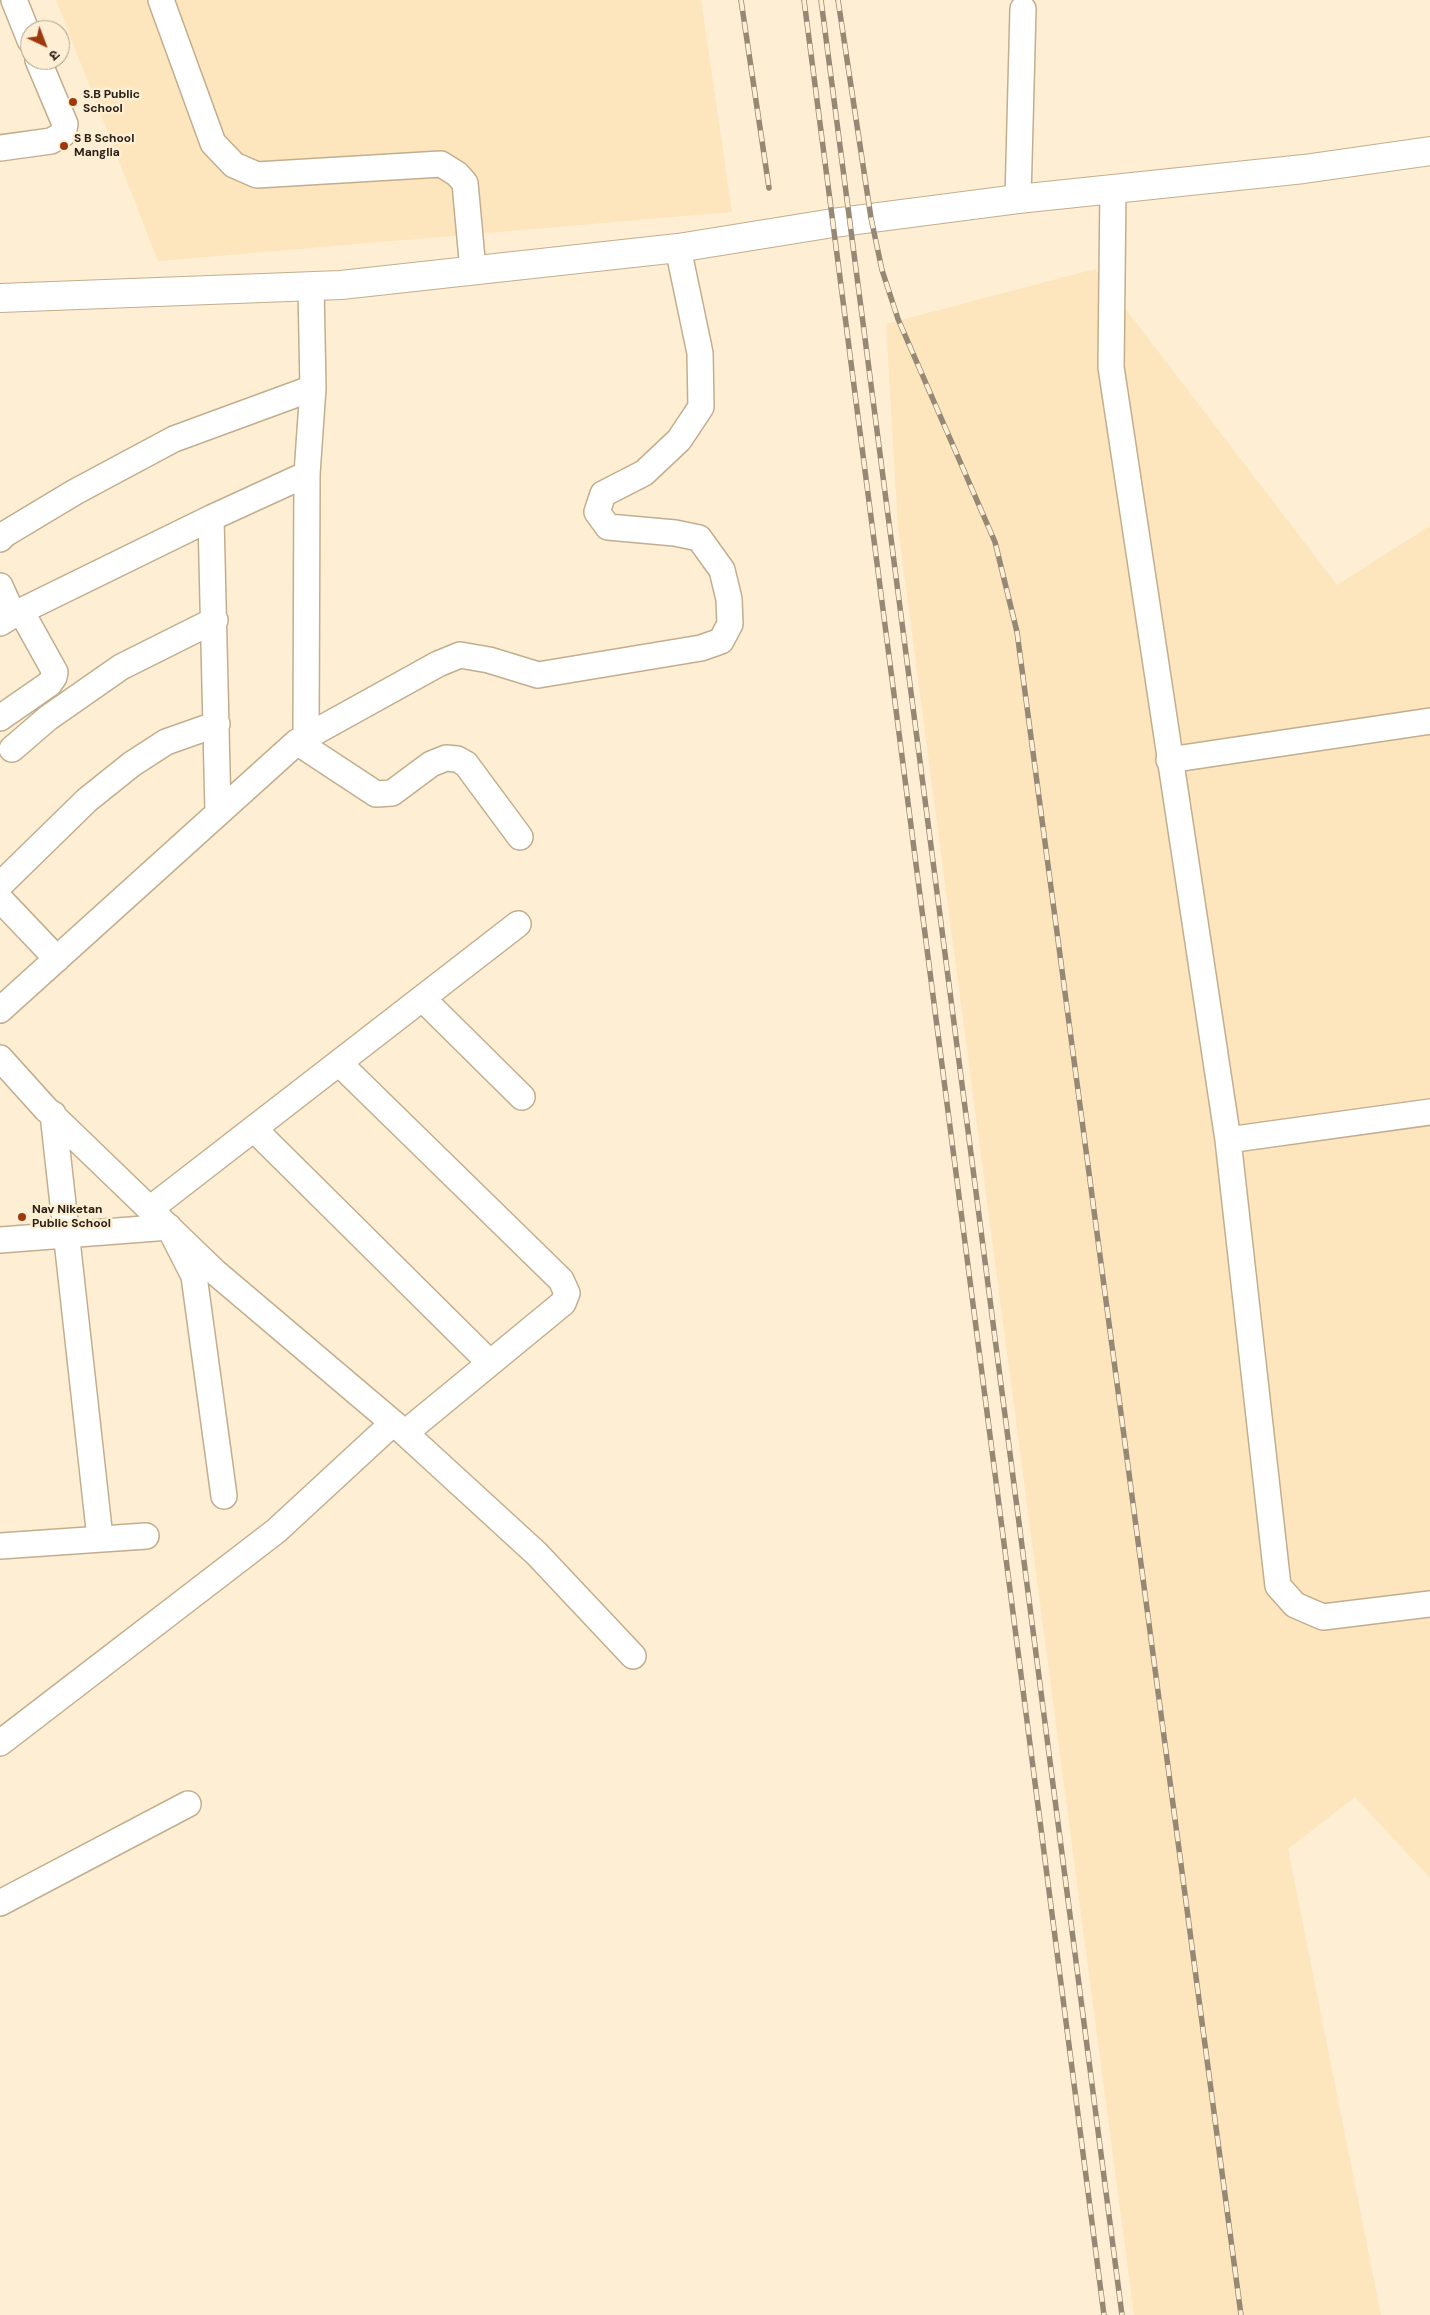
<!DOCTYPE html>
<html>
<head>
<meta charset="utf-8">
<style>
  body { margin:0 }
  #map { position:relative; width:1430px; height:2315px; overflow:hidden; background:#feeed3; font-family:"DM Sans","Noto Sans Devanagari",sans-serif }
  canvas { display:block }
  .north { position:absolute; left:20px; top:20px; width:50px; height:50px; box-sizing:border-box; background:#feeed3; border:1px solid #a99c87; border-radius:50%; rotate:137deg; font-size:14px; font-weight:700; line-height:20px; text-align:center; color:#2a2216 }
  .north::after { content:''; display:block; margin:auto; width:18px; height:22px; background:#9e390e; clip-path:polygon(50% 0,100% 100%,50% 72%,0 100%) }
</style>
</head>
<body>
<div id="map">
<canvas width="1430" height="2315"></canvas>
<div class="north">उ</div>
</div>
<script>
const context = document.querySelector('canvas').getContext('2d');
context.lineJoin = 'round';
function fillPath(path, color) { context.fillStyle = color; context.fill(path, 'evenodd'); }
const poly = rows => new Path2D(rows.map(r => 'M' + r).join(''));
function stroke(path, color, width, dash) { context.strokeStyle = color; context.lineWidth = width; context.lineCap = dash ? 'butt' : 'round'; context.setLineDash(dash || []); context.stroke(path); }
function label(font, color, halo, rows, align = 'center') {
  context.font = font + ' "DM Sans",sans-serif'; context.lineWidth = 5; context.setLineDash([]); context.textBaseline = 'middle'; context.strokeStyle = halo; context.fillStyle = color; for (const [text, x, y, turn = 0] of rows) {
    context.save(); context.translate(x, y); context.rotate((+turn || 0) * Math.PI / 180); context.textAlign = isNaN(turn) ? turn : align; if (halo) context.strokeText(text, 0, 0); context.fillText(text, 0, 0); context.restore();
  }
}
fillPath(poly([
  [56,0,701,0,732,212,158,261],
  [1095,269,1337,585,1430,526,1430,1878,1355,1797,1288,1849,1381,2315,1134,2315,898,527,886,324]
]), '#fde5bd');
const minor = poly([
  [14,0,30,40],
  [161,0,213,143,234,165,257,175,441,164,457,174,465,183,473,270],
  [0,148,51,141,63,134,65,124,38,60],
  [1113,189,1111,367,1228,1140,1278,1586,1295,1605,1323,1617,1430,1604],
  [1018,199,1023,9],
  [211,518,218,812],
  [0,539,5,534,75,492,174,439,313,388],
  [0,586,13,615],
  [0,623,13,615,211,518,307,474],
  [0,718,49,684,54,677,55,672,21,611],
  [306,736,307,474,313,388,311,286],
  [297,742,376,794,392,793,431,764,446,758,457,759,466,764,520,837],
  [12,749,48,718,121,667,215,620],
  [1169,760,1430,721],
  [0,885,87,800,132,764,166,742,217,724],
  [0,899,57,959],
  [423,999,522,1097],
  [0,1010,297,742,438,664,460,655,489,660,538,675,701,648,721,641,730,624,729,599,722,570,699,538,675,533,608,527,597,512,603,494,644,473,679,440,701,407,700,353,678,248],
  [0,1058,46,1109,215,1272,405,1433,537,1554,633,1656],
  [340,1064,561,1280,567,1293,563,1303,405,1433],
  [53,1114,100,1538],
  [255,1130,490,1363],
  [1228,1140,1430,1112],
  [150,1209,518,924],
  [0,1240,169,1227,194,1276,224,1496],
  [0,1546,146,1536],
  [0,1743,276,1531,393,1423],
  [0,1903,188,1804]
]);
const major = poly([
  [0,298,341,285,678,248,833,223,1018,199,1304,169,1430,151]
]);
stroke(minor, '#c1ae8e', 28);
stroke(major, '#c1ae8e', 30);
stroke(minor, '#fff', 25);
stroke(major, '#fff', 28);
const rail = poly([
  [741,0,769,188],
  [804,0,1104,2315],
  [821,0,1122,2315],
  [838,0,871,218,882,270,898,319,995,542,1017,632,1241,2315]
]);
stroke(rail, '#958975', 5.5);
stroke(rail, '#feeed3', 4, [11]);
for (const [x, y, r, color] of [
  [73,102,5,"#9e390e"],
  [64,146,5,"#9e390e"],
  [22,1217,5,"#9e390e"]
]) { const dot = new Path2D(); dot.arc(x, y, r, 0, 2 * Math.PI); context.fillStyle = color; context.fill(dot); stroke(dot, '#feeed3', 2); }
label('bold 12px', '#2a2216', '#feeed3', [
  ["S.B Public",83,95],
  ["School",83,109],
  ["S B School",74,139],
  ["Manglia",74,153],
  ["Nav Niketan",32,1210],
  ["Public School",32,1224]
], 'left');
</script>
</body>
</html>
